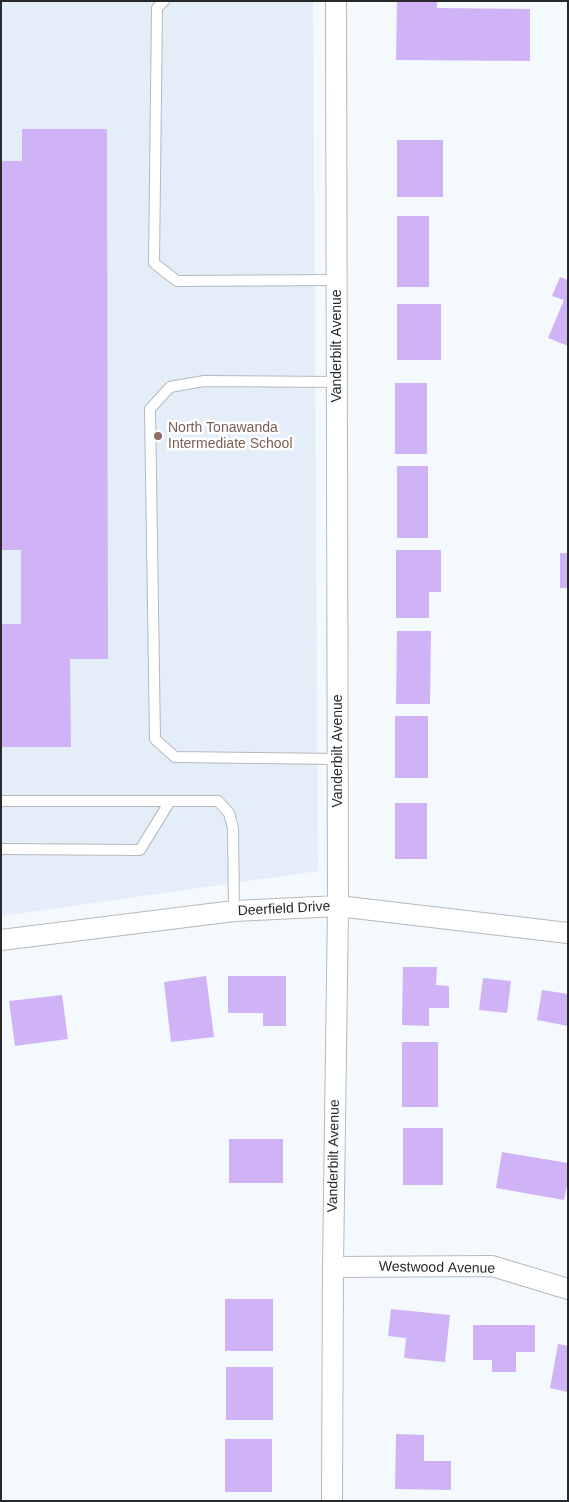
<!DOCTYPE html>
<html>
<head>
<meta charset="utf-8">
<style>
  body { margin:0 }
  #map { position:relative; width:569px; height:1502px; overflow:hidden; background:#f3f9fd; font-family:Arial,sans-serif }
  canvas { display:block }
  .frame { position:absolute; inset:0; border:2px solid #27292b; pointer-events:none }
</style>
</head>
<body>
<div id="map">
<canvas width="569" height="1502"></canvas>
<div class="frame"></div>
</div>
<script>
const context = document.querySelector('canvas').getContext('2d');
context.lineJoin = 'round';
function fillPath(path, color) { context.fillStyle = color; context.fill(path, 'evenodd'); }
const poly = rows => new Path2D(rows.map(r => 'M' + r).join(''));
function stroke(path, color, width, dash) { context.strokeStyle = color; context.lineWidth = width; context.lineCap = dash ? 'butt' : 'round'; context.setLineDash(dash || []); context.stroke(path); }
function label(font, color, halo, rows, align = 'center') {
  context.font = font + ' Arial,sans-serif'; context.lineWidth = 5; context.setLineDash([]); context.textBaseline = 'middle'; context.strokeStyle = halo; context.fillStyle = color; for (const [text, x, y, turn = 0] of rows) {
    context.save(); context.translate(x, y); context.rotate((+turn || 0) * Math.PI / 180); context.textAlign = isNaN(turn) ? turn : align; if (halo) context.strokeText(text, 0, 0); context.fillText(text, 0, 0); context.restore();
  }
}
fillPath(poly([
  [1,1,313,1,318,871,1,916]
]), '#e3eef9');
fillPath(poly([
  [397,1,437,1,437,8,530,9,530,61,396,60],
  [22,129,107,129,108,659,70,659,71,747,1,747,1,624,21,624,21,550,1,550,1,161,22,161],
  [397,140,443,140,443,197,397,197],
  [397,216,429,216,429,287,397,287],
  [560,277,568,280,568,346,548,338,564,300,552,296],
  [397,304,441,304,441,360,397,360],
  [395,383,427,383,427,454,395,454],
  [397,466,428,466,428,538,397,538],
  [396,550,441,550,441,592,429,592,429,618,396,618],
  [560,553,568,553,568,588,560,588],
  [397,631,431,631,430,704,396,704],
  [395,716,428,716,428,778,395,778],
  [395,803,427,803,427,859,395,859],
  [403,967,437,967,436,985,449,986,449,1008,429,1008,429,1026,402,1025],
  [206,976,214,1037,171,1042,164,982],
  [228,976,286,976,286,1026,263,1026,263,1013,228,1013],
  [483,978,511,981,507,1013,479,1010],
  [542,990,568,994,568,1026,537,1020],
  [62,995,68,1039,15,1046,9,1001],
  [402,1042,438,1042,438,1107,402,1107],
  [403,1128,443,1128,443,1185,403,1185],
  [229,1139,283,1139,283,1183,229,1183],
  [502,1152,568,1163,568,1180,564,1200,496,1188],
  [225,1299,273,1299,273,1351,225,1351],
  [391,1309,450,1315,445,1362,404,1358,406,1338,388,1336],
  [473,1325,535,1325,535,1352,516,1352,516,1372,492,1372,492,1360,473,1360],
  [558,1344,568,1346,568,1392,550,1388],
  [226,1367,273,1367,273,1420,226,1420],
  [396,1434,424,1435,424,1461,451,1461,451,1490,395,1489],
  [225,1439,272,1439,272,1492,225,1492]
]), '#d0b3f6');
const service = poly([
  [164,1,157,8,154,263,177,281,337,280],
  [337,382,204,381,170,387,150,409,155,739,175,757,338,759],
  [1,801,218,801,229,813,233,828,234,911],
  [1,849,140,850,170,801]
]);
const minor = poly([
  [1,940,234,911,338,906,568,933],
  [333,1267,492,1266,568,1289],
  [332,1501,333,1267,338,906,336,1]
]);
stroke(service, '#b4b9be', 12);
stroke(minor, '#b4b9be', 22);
stroke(service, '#fff', 10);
stroke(minor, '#fff', 20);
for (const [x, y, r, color] of [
  [158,436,5,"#8d6e63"]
]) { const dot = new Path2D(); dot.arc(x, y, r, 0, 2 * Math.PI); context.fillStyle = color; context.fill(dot); stroke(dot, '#fff', 2); }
label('14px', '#27292b', '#fff', [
  ["Vanderbilt Avenue",337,346,-90],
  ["Vanderbilt Avenue",338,751,-90],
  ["Deerfield Drive",284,909,-3],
  ["Vanderbilt Avenue",334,1156,-89],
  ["Westwood Avenue",437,1268,1]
]);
label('14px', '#785e54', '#fff', [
  ["North Tonawanda",168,428],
  ["Intermediate School",168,444]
], 'left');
</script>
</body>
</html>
